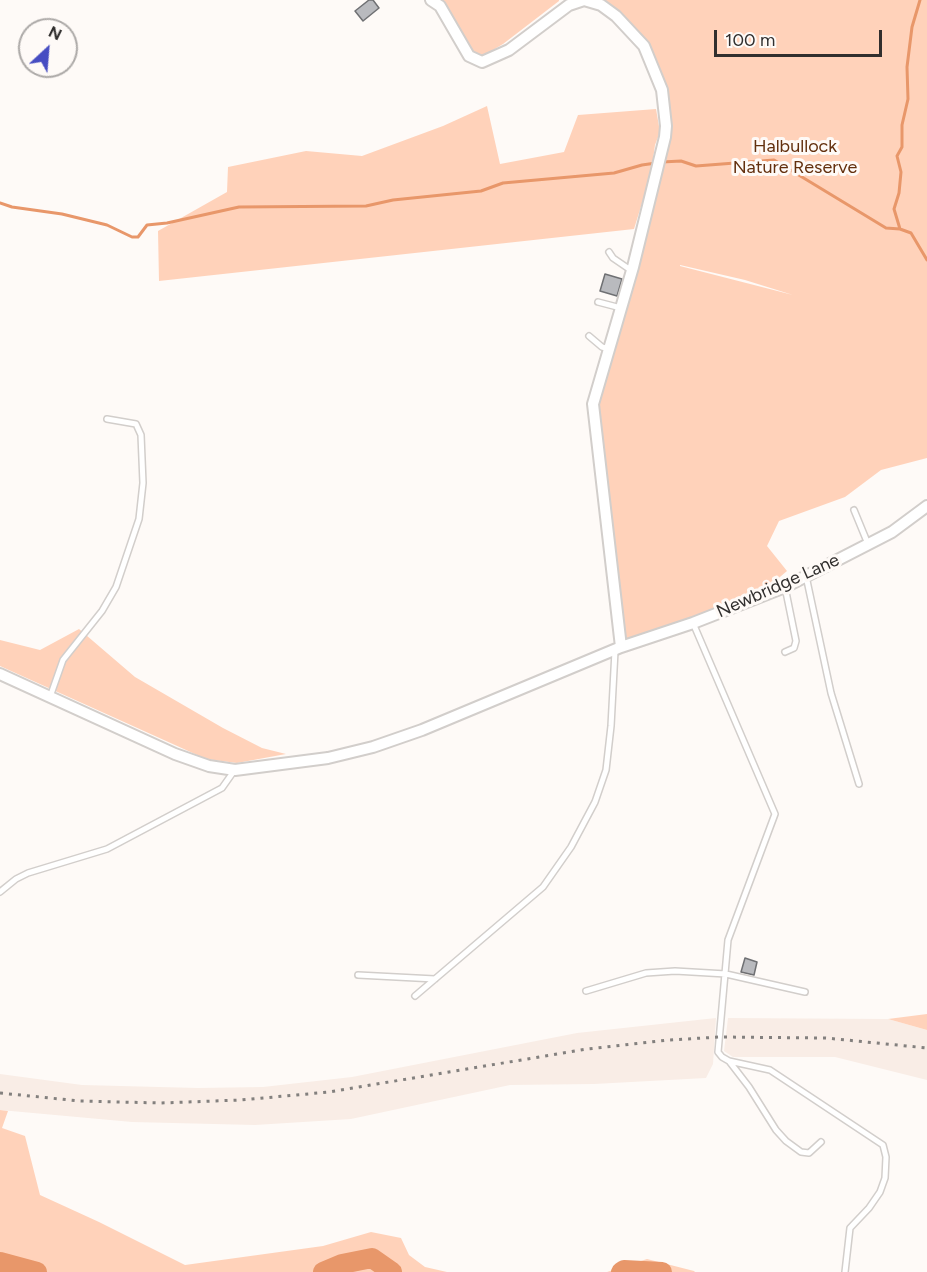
<!DOCTYPE html>
<html>
<head>
<meta charset="utf-8">
<style>
  body { margin:0 }
  #map { position:relative; width:927px; height:1272px; overflow:hidden; background:#fefaf7; font-family:Figtree,sans-serif }
  canvas { display:block }
  .north { position:absolute; left:18px; top:18px; width:60px; height:60px; box-sizing:border-box; background:#fefaf7; border:2px solid #aca9a7; border-radius:50%; rotate:26deg; font-size:16px; font-weight:700; line-height:24px; text-align:center; color:#312f2e }
  .north::after { content:''; display:block; margin:auto; width:21px; height:27px; background:#464dc2; clip-path:polygon(50% 0,100% 100%,50% 72%,0 100%) }
  .scale { position:absolute; left:714px; top:30px; width:168px; height:27px; box-sizing:border-box; border:3px solid #312f2e; border-top:0; padding-left:8px; font-size:18px; line-height:21px; white-space:nowrap; color:#312f2e; -webkit-text-stroke:4px #fefaf7; paint-order:stroke }
</style>
</head>
<body>
<div id="map">
<canvas width="927" height="1272"></canvas>
<div class="north">N</div>
<div class="scale">100 m</div>
</div>
<script>
const context = document.querySelector('canvas').getContext('2d');
context.lineJoin = 'round';
function fillPath(path, color) { context.fillStyle = color; context.fill(path, 'evenodd'); }
const poly = rows => new Path2D(rows.map(r => 'M' + r).join(''));
function stroke(path, color, width, dash) { context.strokeStyle = color; context.lineWidth = width; context.lineCap = dash ? 'butt' : 'round'; context.setLineDash(dash || []); context.stroke(path); }
function label(font, color, halo, rows, align = 'center') {
  context.font = font + ' Figtree,sans-serif'; context.lineWidth = 6; context.setLineDash([]); context.textBaseline = 'middle'; context.strokeStyle = halo; context.fillStyle = color; for (const [text, x, y, turn = 0] of rows) {
    context.save(); context.translate(x, y); context.rotate((+turn || 0) * Math.PI / 180); context.textAlign = isNaN(turn) ? turn : align; if (halo) context.strokeText(text, 0, 0); context.fillText(text, 0, 0); context.restore();
  }
}
fillPath(poly([
  [716,1018,713,1064,706,1078,594,1084,510,1085,351,1119,255,1125,132,1122,0,1110,0,1074,82,1085,198,1088,263,1087,352,1077,577,1033],
  [728,1018,888,1019,927,1030,927,1080,835,1057,733,1057,724,1051]
]), '#f9ede6');
fillPath(poly([
  [439,0,559,0,559,1,503,44,483,56,473,52,446,4],
  [590,0,927,0,927,458,881,470,845,497,779,521,767,546,787,571,754,599,621,647,593,404,666,126,655,73,644,46],
  [680,265,745,280,793,295,680,266],
  [487,106,500,164,564,152,578,115,656,109,660,132,655,145,651,174,634,229,159,281,158,231,227,192,228,167,306,151,362,156,443,126],
  [79,629,135,677,223,728,262,748,286,754,237,763,206,759,0,666,0,640,40,650],
  [927,1014,927,1030,888,1019],
  [0,1110,8,1111,2,1128,25,1136,40,1195,99,1222,185,1265,323,1246,371,1232,401,1238,409,1255,425,1267,447,1272,0,1272],
  [647,1259,694,1271,695,1272,607,1272]
]), '#ffd2ba');
stroke(poly([
  [662,162,681,161,696,166,774,160,886,228,900,229,911,233,927,260],
  [0,203,12,207,62,214,107,225,132,237,138,237,147,225,167,223,239,207,366,206,393,200,481,191,503,183,614,173,642,165,656,163],
  [900,229,894,209,899,193,901,172,897,156,902,147,902,125,908,99,907,67,912,27,920,0]
]), '#e8976a', 3);
stroke(poly([
  [0,1262,37,1272],
  [323,1272,342,1264,372,1258,392,1272],
  [621,1272,624,1270,662,1272]
]), '#e8976a', 20);
const building = poly([
  [369,0,373,0,379,8,363,21,355,11,369,0],
  [605,274,622,279,617,296,600,291,605,274],
  [745,958,757,962,754,975,741,972,745,958]
]);
fillPath(building, '#b9babe');
stroke(building, '#6f7073', 1.5);
const lane = poly([
  [609,252,613,258,632,271],
  [598,302,621,308],
  [589,336,602,347,609,349],
  [854,510,868,544],
  [806,576,831,693,859,784],
  [785,587,796,641,794,648,785,652],
  [693,623,775,814,728,940,718,1052,722,1057,729,1061,770,1070,883,1145,886,1157,885,1178,880,1192,869,1208,850,1228,845,1272],
  [50,697,63,660,102,611,116,587,139,519,143,483,141,435,136,424,107,419],
  [0,892,16,879,28,873,107,849,222,788,234,771],
  [358,975,435,979],
  [586,991,646,973,675,971,726,974,805,992],
  [415,996,543,887,571,847,595,802,606,770,611,726,615,651],
  [729,1061,749,1087,776,1130,786,1141,801,1152,809,1153,821,1142]
]);
const street = poly([
  [431,0,440,6,469,56,482,62,509,50,569,5,584,0,601,5,616,16,644,46,662,90,666,126,665,137,633,267,593,404,621,647],
  [0,674,175,754,209,766,235,770,328,758,373,747,422,730,621,647,693,623,785,587,892,532,927,506]
]);
stroke(lane, '#d2cecb', 8);
stroke(street, '#d2cecb', 14);
stroke(lane, '#fff', 5);
stroke(street, '#fff', 10);
stroke(poly([
  [0,1093,80,1101,161,1103,241,1100,329,1092,587,1049,669,1040,720,1037,826,1038,927,1048]
]), '#83807e', 3, [3, 6]);
label('18px', '#63300e', '#fefaf7', [
  ["Halbullock",795,147],
  ["Nature Reserve",795,168]
]);
label('18px', '#312f2e', '#fefaf7', [
  ["Newbridge Lane",778,586,-24]
]);
</script>
</body>
</html>
